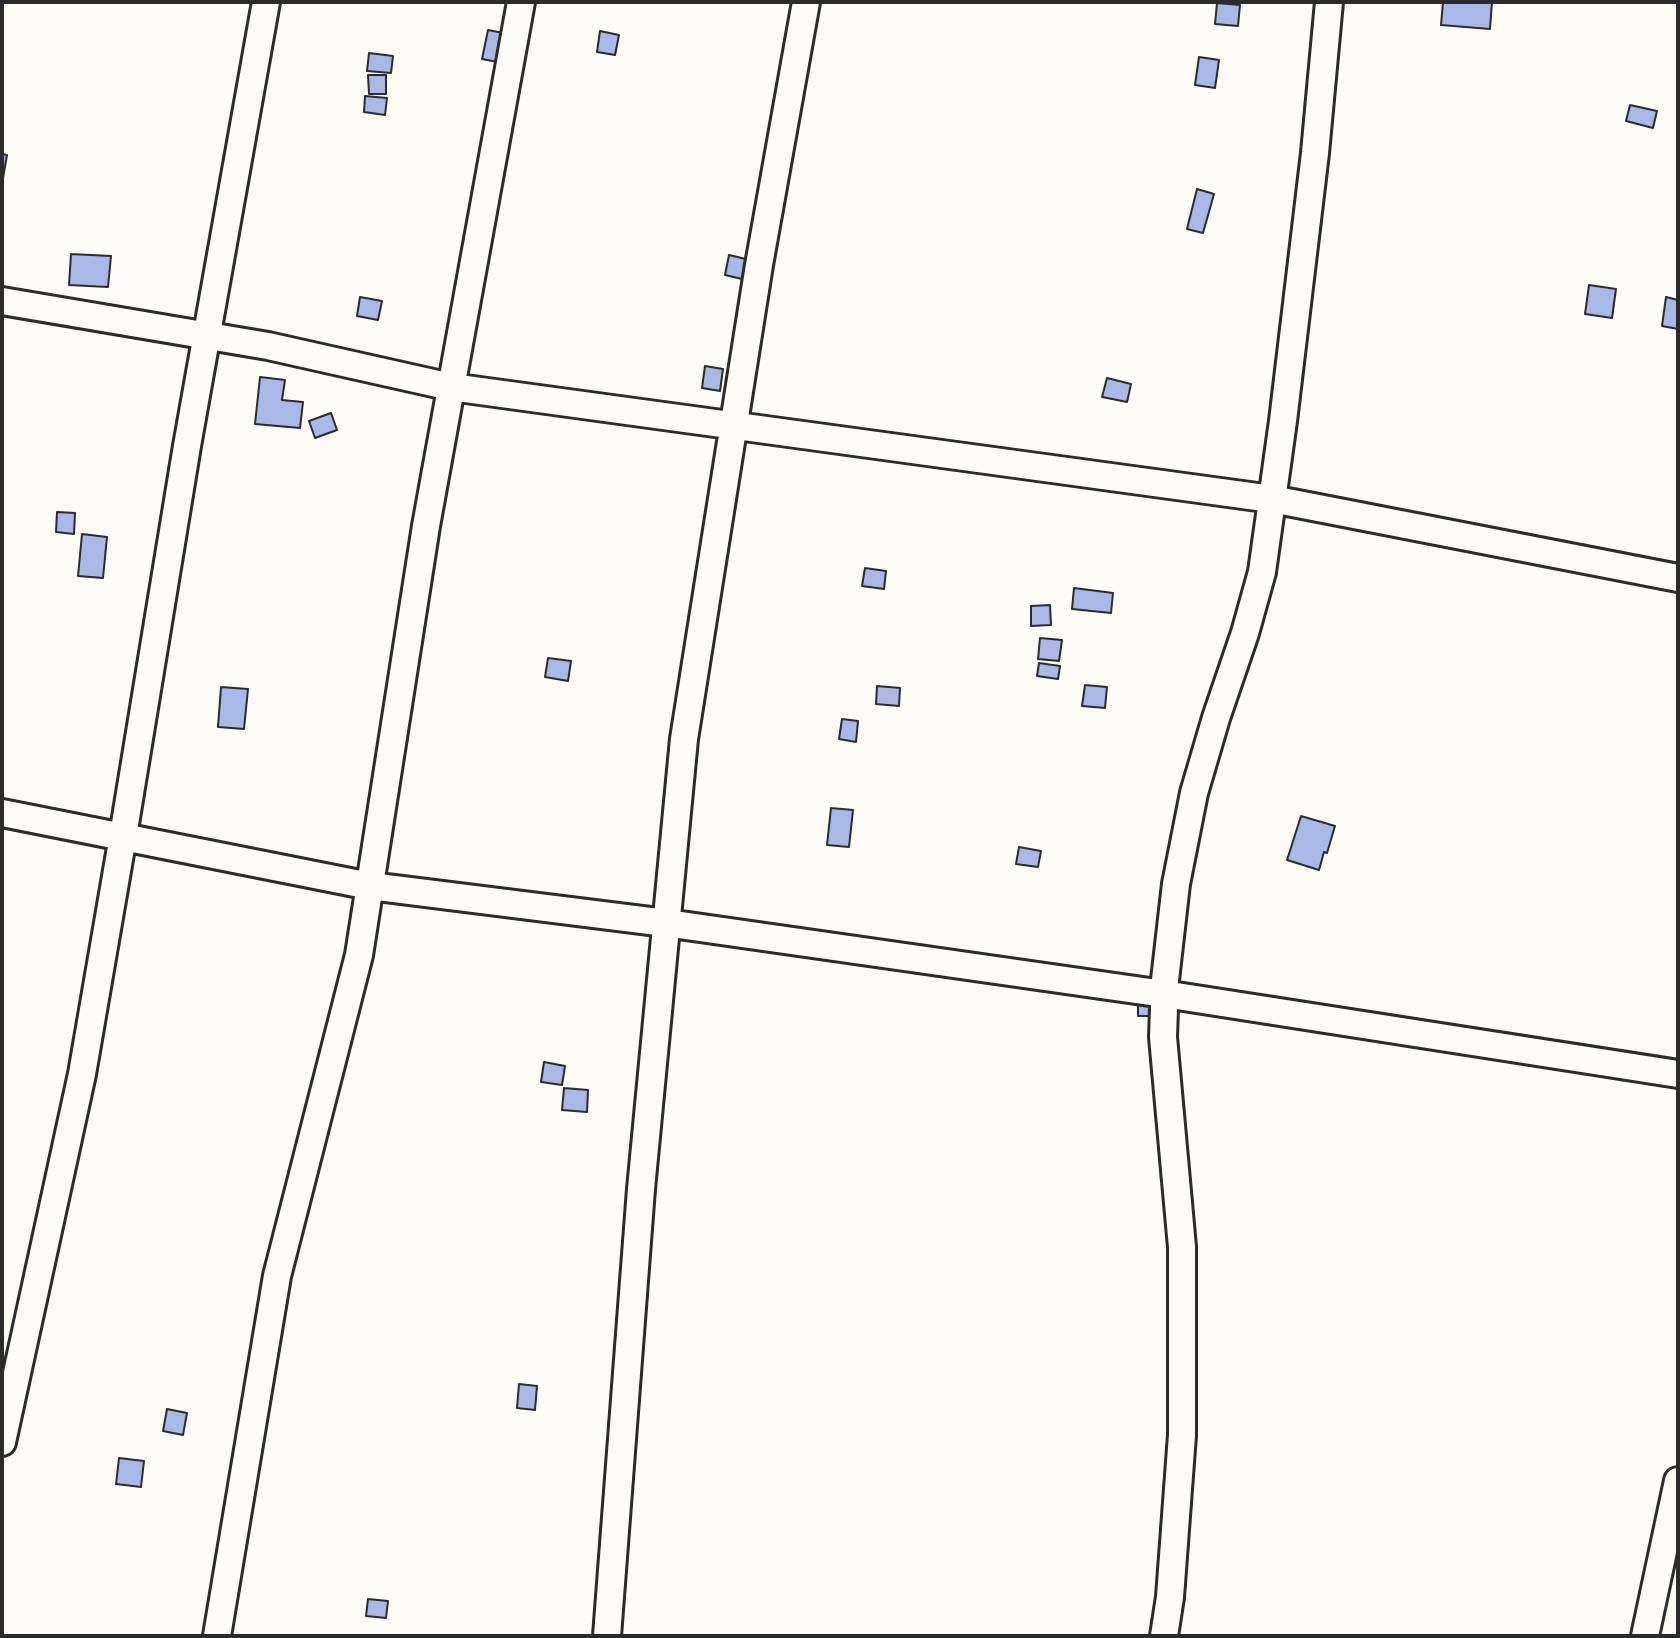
<!DOCTYPE html>
<html>
<head>
<meta charset="utf-8">
<style>
  body { margin:0 }
  #map { position:relative; width:1680px; height:1638px; overflow:hidden; background:#fdfcf7; font-family:"Playpen Sans",sans-serif }
  canvas { display:block }
  .frame { position:absolute; inset:0; border:4px solid #2b2b2b; pointer-events:none }
</style>
</head>
<body>
<div id="map">
<canvas width="1680" height="1638"></canvas>
<div class="frame"></div>
</div>
<script>
const context = document.querySelector('canvas').getContext('2d');
context.lineJoin = 'round';
function fillPath(path, color) { context.fillStyle = color; context.fill(path, 'evenodd'); }
const poly = rows => new Path2D(rows.map(r => 'M' + r).join(''));
function stroke(path, color, width, dash) { context.strokeStyle = color; context.lineWidth = width; context.lineCap = dash ? 'butt' : 'round'; context.setLineDash(dash || []); context.stroke(path); }
const building = poly([
  [1443,2,1492,2,1490,29,1441,25,1443,2],
  [1217,3,1240,5,1238,26,1215,24,1217,3],
  [488,30,514,35,508,64,482,59,488,30],
  [600,31,619,35,615,55,597,52,600,31],
  [369,53,393,56,391,73,367,71,369,53],
  [1199,57,1219,60,1215,88,1195,85,1199,57],
  [368,75,386,75,386,94,369,94,368,75],
  [365,96,387,98,385,115,364,112,365,96],
  [1630,105,1657,111,1653,128,1626,121,1630,105],
  [2,154,7,155,2,184,2,154],
  [1197,189,1214,194,1203,233,1187,229,1197,189],
  [71,254,111,256,108,287,69,285,71,254],
  [729,255,746,259,742,279,725,275,729,255],
  [1589,285,1616,289,1612,318,1585,314,1589,285],
  [360,297,382,301,378,320,357,316,360,297],
  [1666,297,1678,300,1678,329,1662,326,1666,297],
  [705,366,723,369,720,391,702,388,705,366],
  [260,377,285,380,282,400,303,402,300,428,255,424,260,377],
  [1107,378,1131,384,1127,402,1102,397,1107,378],
  [331,413,337,430,315,438,309,421,331,413],
  [57,512,75,513,74,534,56,532,57,512],
  [82,534,107,537,103,578,78,576,82,534],
  [865,568,886,571,884,589,862,586,865,568],
  [1074,588,1113,593,1111,613,1072,609,1074,588],
  [1050,605,1051,625,1031,626,1031,606,1050,605],
  [1040,638,1062,640,1059,661,1038,659,1040,638],
  [548,658,571,661,568,681,545,677,548,658],
  [1039,663,1060,666,1058,679,1037,676,1039,663],
  [1085,685,1107,687,1105,708,1082,706,1085,685],
  [877,686,900,688,899,706,876,704,877,686],
  [221,687,248,689,244,729,218,727,221,687],
  [842,719,858,721,856,742,839,739,842,719],
  [831,808,853,810,849,847,827,845,831,808],
  [1301,816,1335,826,1327,853,1324,852,1319,870,1287,860,1301,816],
  [1019,847,1041,851,1038,867,1016,864,1019,847],
  [1138,996,1164,997,1164,1016,1138,1016,1138,996],
  [544,1062,565,1066,562,1085,541,1082,544,1062],
  [564,1088,588,1090,587,1112,562,1110,564,1088],
  [519,1384,537,1386,535,1410,517,1408,519,1384],
  [167,1409,187,1413,183,1435,163,1431,167,1409],
  [119,1458,144,1461,141,1487,116,1484,119,1458],
  [368,1599,388,1601,386,1618,366,1616,368,1599]
]);
fillPath(building, '#a8b8e7');
stroke(building, '#2b2b2b', 2);
const minor = poly([
  [2,301,268,346,451,387,1272,499,1678,578],
  [2,813,370,886,666,923,1164,994,1678,1074],
  [2,1442,82,1074,123,836,187,446,266,2],
  [217,1636,277,1276,359,955,426,526,521,2],
  [607,1636,641,1189,684,739,759,265,806,2],
  [1164,1636,1170,1597,1182,1435,1182,1247,1163,1037,1165,980,1176,884,1194,793,1216,718,1245,633,1262,572,1283,421,1315,153,1329,2],
  [1645,1636,1678,1481]
]);
stroke(minor, '#2b2b2b', 32);
stroke(minor, '#fdfcf7', 26);
</script>
</body>
</html>
